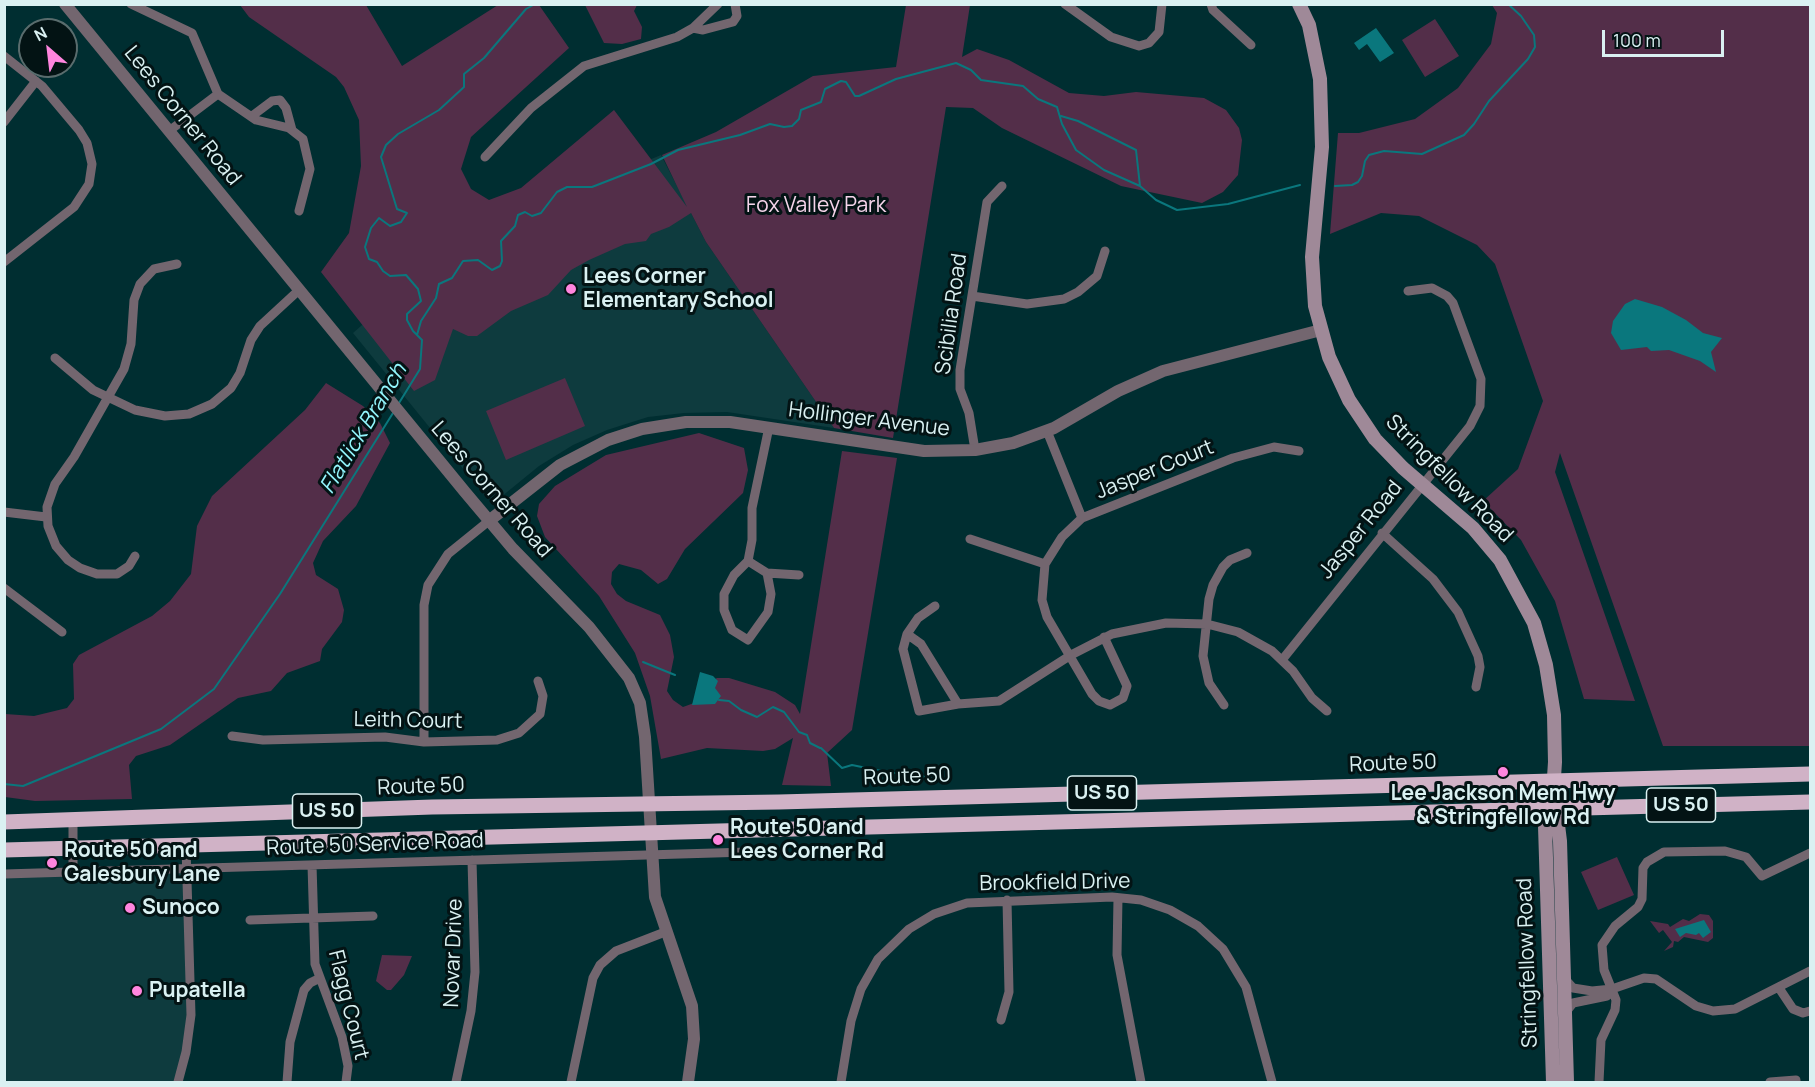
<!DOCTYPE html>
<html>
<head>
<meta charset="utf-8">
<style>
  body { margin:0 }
  #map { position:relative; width:1815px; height:1087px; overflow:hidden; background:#002e31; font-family:Manrope,sans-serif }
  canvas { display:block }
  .frame { position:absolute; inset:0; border:6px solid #daf1f2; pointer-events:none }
  .north { position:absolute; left:18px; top:18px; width:60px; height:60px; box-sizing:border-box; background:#031314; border:2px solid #596c6d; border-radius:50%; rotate:332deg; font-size:16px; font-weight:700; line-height:24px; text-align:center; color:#daf1f2 }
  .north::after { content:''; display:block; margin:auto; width:21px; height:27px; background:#ff85de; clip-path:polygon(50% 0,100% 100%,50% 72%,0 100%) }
  .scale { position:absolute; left:1602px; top:30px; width:122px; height:27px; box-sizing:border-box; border:3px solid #daf1f2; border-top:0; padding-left:8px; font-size:18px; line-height:21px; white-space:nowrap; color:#daf1f2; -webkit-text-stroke:4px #031314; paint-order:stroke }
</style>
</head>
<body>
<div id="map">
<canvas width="1815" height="1087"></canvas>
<div class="frame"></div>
<div class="north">N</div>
<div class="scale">100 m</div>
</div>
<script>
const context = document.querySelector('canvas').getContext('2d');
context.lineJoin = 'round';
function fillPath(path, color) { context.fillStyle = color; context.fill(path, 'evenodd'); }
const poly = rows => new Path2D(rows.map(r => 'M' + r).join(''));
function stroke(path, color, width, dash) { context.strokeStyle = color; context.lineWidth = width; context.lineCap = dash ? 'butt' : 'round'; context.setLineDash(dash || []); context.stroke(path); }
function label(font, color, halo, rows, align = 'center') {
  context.font = font + ' Manrope,sans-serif'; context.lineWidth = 6; context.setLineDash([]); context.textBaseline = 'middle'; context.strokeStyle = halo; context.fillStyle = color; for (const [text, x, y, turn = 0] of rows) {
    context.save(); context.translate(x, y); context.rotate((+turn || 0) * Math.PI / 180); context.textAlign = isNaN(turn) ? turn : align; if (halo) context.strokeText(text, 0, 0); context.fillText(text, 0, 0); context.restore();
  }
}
fillPath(poly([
  [661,155,706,242,834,428,727,412,684,413,648,417,607,430,573,445,539,466,501,497,493,499,486,497,353,333,486,216,606,178],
  [187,868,190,1030,174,1082,5,1082,4,874]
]), '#0e3b3e');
fillPath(poly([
  [585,5,637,5,634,11,642,27,641,39,622,44,604,43],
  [906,5,970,5,962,57,977,49,1009,60,1069,93,1104,96,1136,92,1204,98,1226,110,1239,128,1242,140,1238,175,1223,192,1202,203,1121,186,1002,128,973,108,946,107,893,438,834,428,706,242,691,213,669,227,651,234,646,241,625,244,589,260,571,270,548,295,511,311,477,336,468,336,453,329,435,380,414,391,321,272,349,233,361,166,359,120,344,87,336,77,249,17,240,5,366,5,402,66,498,5,539,5,569,48,471,137,461,169,471,189,489,200,521,188,614,110,687,207,662,155,716,132,813,76,896,67],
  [1492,5,1810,5,1810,746,1663,746,1560,453,1555,472,1635,701,1584,699,1555,601,1521,540,1483,501,1518,469,1543,401,1495,264,1477,245,1419,216,1381,213,1330,234,1338,133,1359,133,1415,119,1458,88,1491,44,1497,13],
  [1435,19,1459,56,1425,77,1402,40],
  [565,378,585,426,506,460,486,411],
  [326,383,363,406,380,423,390,443,356,506,323,541,313,563,316,575,338,589,344,610,342,622,322,649,320,661,287,673,271,691,238,698,170,745,136,756,129,765,132,799,35,801,5,797,5,714,34,716,67,708,74,699,73,664,79,655,152,616,170,601,191,574,197,526,212,496,305,410],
  [699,433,744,448,748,470,743,493,685,549,667,579,658,584,641,570,619,564,612,572,611,584,617,594,626,601,660,615,670,635,674,657,667,691,673,700,683,707,694,703,707,684,717,678,729,678,775,692,795,705,800,714,842,451,897,458,852,730,827,753,831,786,782,785,793,738,775,749,763,751,707,748,661,759,650,696,635,653,599,596,545,537,537,516,539,504,555,486,606,455],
  [1617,857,1634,895,1598,910,1581,872],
  [1700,914,1709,915,1713,921,1713,938,1708,942,1684,937,1678,942,1674,941,1673,947,1664,951,1672,942,1663,930,1659,933,1650,921,1668,924,1670,927,1683,919,1689,921],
  [382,955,412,956,404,975,391,990,387,990,376,981]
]), '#532e49');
fillPath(poly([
  [1376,28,1394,53,1380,62,1367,44,1359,50,1354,43],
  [1635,299,1662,307,1686,320,1703,333,1722,338,1711,352,1716,372,1700,361,1669,350,1651,351,1647,347,1621,350,1611,333,1613,321,1625,304],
  [700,672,713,676,718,681,715,688,721,696,715,704,692,705],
  [1704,920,1711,932,1703,938,1699,933,1696,935,1686,933,1680,937,1675,929]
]), '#0a777d');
stroke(poly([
  [1061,116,1078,121,1136,150,1140,186],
  [1335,186,1352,185,1358,182,1362,176,1365,161,1369,155,1384,151,1422,154,1464,135,1474,124,1489,101,1528,59,1535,47,1534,35,1521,16,1508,4],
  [417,335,421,321,436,298,439,284,452,278,463,261,478,260,492,270,500,266,502,261,501,241,515,226,518,215,525,212,532,216,541,213,557,192,567,187,592,187,651,164,678,150,740,135,770,124,784,127,792,126,799,119,801,110,821,102,825,89,841,81,846,82,855,96,859,96,896,79,956,63,971,70,981,80,1023,86,1038,99,1057,107,1062,124,1076,150,1104,170,1140,186,1156,200,1177,210,1228,204,1300,185],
  [399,403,420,369,422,340,413,331,407,320,407,314,421,301,418,289,406,275,390,276,383,271,377,262,369,259,365,247,371,228,379,218,390,226,401,222,407,213,397,209,381,157,386,145,398,134,439,110,464,87,464,74,484,58,526,9,535,4],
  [643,662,675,675],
  [719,700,729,701,741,710,757,717,773,707,784,712,799,732,807,735,810,743,820,748],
  [821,748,842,768,852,765,891,773,912,773,939,781],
  [4,784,23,786,161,729,214,689,280,594,393,413]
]), '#0a777d', 2);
stroke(poly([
  [131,4,192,33,218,94,256,120,289,128,303,139,310,169,299,211],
  [1065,4,1111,37,1139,46,1149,43,1159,32,1162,4],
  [1211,4,1213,10,1251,45],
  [693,28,703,30,733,22,737,16,735,4],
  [4,56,42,86,79,130,87,143,92,164,89,184,74,207,4,262],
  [252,116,272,101,280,100,286,108,292,130],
  [4,122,36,81],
  [169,131,218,94],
  [485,157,531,108,584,66,677,37,693,28,718,4],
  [972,296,1027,304,1064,299,1078,292,1097,276,1105,251],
  [55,358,93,390,135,410,165,416,189,414,212,404,231,388,240,373,251,340,260,326,299,290],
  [1047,431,1082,518],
  [975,450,969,413,960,389,960,370,987,202,1002,186],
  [4,512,46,517],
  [1382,533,1433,579,1458,612,1478,656,1480,667,1476,687],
  [970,539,1045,564],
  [135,556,129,566,117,574,97,574,80,568,68,560,56,546,48,526,47,507,55,484,74,457,124,369,131,344,134,300,140,284,154,269,177,264],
  [748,561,767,573,771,594,768,612,748,640,732,630,724,610,724,594,734,575,748,561,752,540,752,508,769,427],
  [767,573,799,575],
  [4,588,62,632],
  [907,634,918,618,935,606],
  [1104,637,1127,686,1123,698,1110,705,1099,701,1092,694,1047,617,1042,600,1045,564,1062,537,1082,518,1233,458,1274,447,1299,451],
  [1282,660,1470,426,1480,406,1481,379,1453,303,1447,296,1432,288,1408,291],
  [958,704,919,711,903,649,907,634,921,644,958,704,999,701,1071,655,1112,634,1166,623,1207,624,1238,632,1272,651,1293,671,1312,698,1327,711],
  [1224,705,1209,683,1203,656,1209,599,1213,585,1223,567,1230,560,1247,553],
  [232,736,263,740,385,737,424,742,497,740,519,733,540,714,543,696,538,681],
  [424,742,424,605,428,585,448,554,490,520],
  [73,820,73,872],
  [312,865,315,964,342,1037,348,1066,346,1082],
  [4,874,748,852],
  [1118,898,1117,955,1141,1082],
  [250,920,373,916],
  [1565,979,1573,988,1592,991,1612,989,1644,978,1656,979,1696,1006,1713,1011,1735,1009,1810,971],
  [1779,988,1793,1009,1803,1013,1810,1011],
  [1566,1012,1573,1003,1607,996,1612,989],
  [1001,1020,1009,992,1007,900],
  [178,1082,186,1052,191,1015,186,847],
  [287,1082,290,1042,304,990,310,983,320,978],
  [456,1082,471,1011,475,972,472,860],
  [571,1082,593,978,600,965,616,951,665,932],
  [841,1082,851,1021,861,989,878,959,909,929,934,914,967,903,1112,897,1141,900,1170,910,1198,926,1223,949,1246,987,1272,1082],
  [1599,1082,1601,1040,1615,1010,1616,1000,1604,970,1602,945,1615,926,1638,907,1642,899,1643,868,1647,862,1664,852,1725,851,1746,857,1762,876,1810,853],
  [1770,1082,1796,1080,1796,1082]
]), '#73666f', 9);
stroke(poly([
  [65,4,465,492,513,549,589,627,629,678,640,703,645,737,655,897,692,1006,694,1039,688,1082],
  [490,520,560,465,608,440,642,429,686,422,730,422,924,451,975,450,1013,443,1054,428,1118,391,1163,371,1321,330]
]), '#73666f', 12);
stroke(poly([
  [1299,4,1309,25,1320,79,1322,147,1312,257,1315,306,1329,357,1349,400,1375,439,1403,468,1473,528,1500,560,1534,623,1546,665,1554,715,1555,762,1552,808,1545,826,1553,1082],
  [1552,808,1558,825,1560,841,1567,1082]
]), '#9f8998', 14);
stroke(poly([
  [4,822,432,807,779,802,1810,774],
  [4,850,1810,802]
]), '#d0b2c6', 15);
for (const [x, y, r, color] of [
  [571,289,6,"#ff85de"],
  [1503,772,6,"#ff85de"],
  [718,840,6,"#ff85de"],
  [52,863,6,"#ff85de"],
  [130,908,6,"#ff85de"],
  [137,991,6,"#ff85de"]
]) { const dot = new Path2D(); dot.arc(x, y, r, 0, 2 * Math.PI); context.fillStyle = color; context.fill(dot); stroke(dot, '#031314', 2); }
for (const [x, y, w] of [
  [1102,793,69],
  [1681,805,69],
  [327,811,69]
]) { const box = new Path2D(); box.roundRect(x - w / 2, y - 17, w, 34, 4.5); context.fillStyle = '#031314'; context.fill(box); stroke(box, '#daf1f2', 1.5); }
label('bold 20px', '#daf1f2', null, [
  ["US 50",1102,793],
  ["US 50",1681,805],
  ["US 50",327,811]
]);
label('21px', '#daf1f2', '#031314', [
  ["Lees Corner Road",182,116,51],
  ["Scibilia Road",952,314,-82],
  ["Hollinger Avenue",869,420,7],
  ["Jasper Court",1155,470,-22],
  ["Stringfellow Road",1449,479,45],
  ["Lees Corner Road",491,490,49],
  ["Jasper Road",1361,530,-51],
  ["Leith Court",408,721,1],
  ["Route 50",1393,764,-2],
  ["Route 50",907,777,-2],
  ["Route 50",421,787,-2],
  ["Route 50 Service Road",375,845,-2],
  ["Brookfield Drive",1055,883,-1],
  ["Novar Drive",454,953,-88],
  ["Stringfellow Road",1528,963,-92],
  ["Flagg Court",348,1005,76]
]);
label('21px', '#f5d4ea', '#031314', [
  ["Fox Valley Park",816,206]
]);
label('bold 21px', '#daf1f2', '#031314', [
  ["Lees Corner",583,277],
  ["Elementary School",583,301],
  ["Lee Jackson Mem Hwy",1503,794,"center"],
  ["& Stringfellow Rd",1503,818,"center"],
  ["Route 50 and",730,828],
  ["Lees Corner Rd",730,852],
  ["Route 50 and",64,851],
  ["Galesbury Lane",64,875],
  ["Sunoco",142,908],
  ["Pupatella",149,991]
], 'left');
label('italic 22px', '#93f5fc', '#031314', [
  ["Flatlick Branch",364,429,-59]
]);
</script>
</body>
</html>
